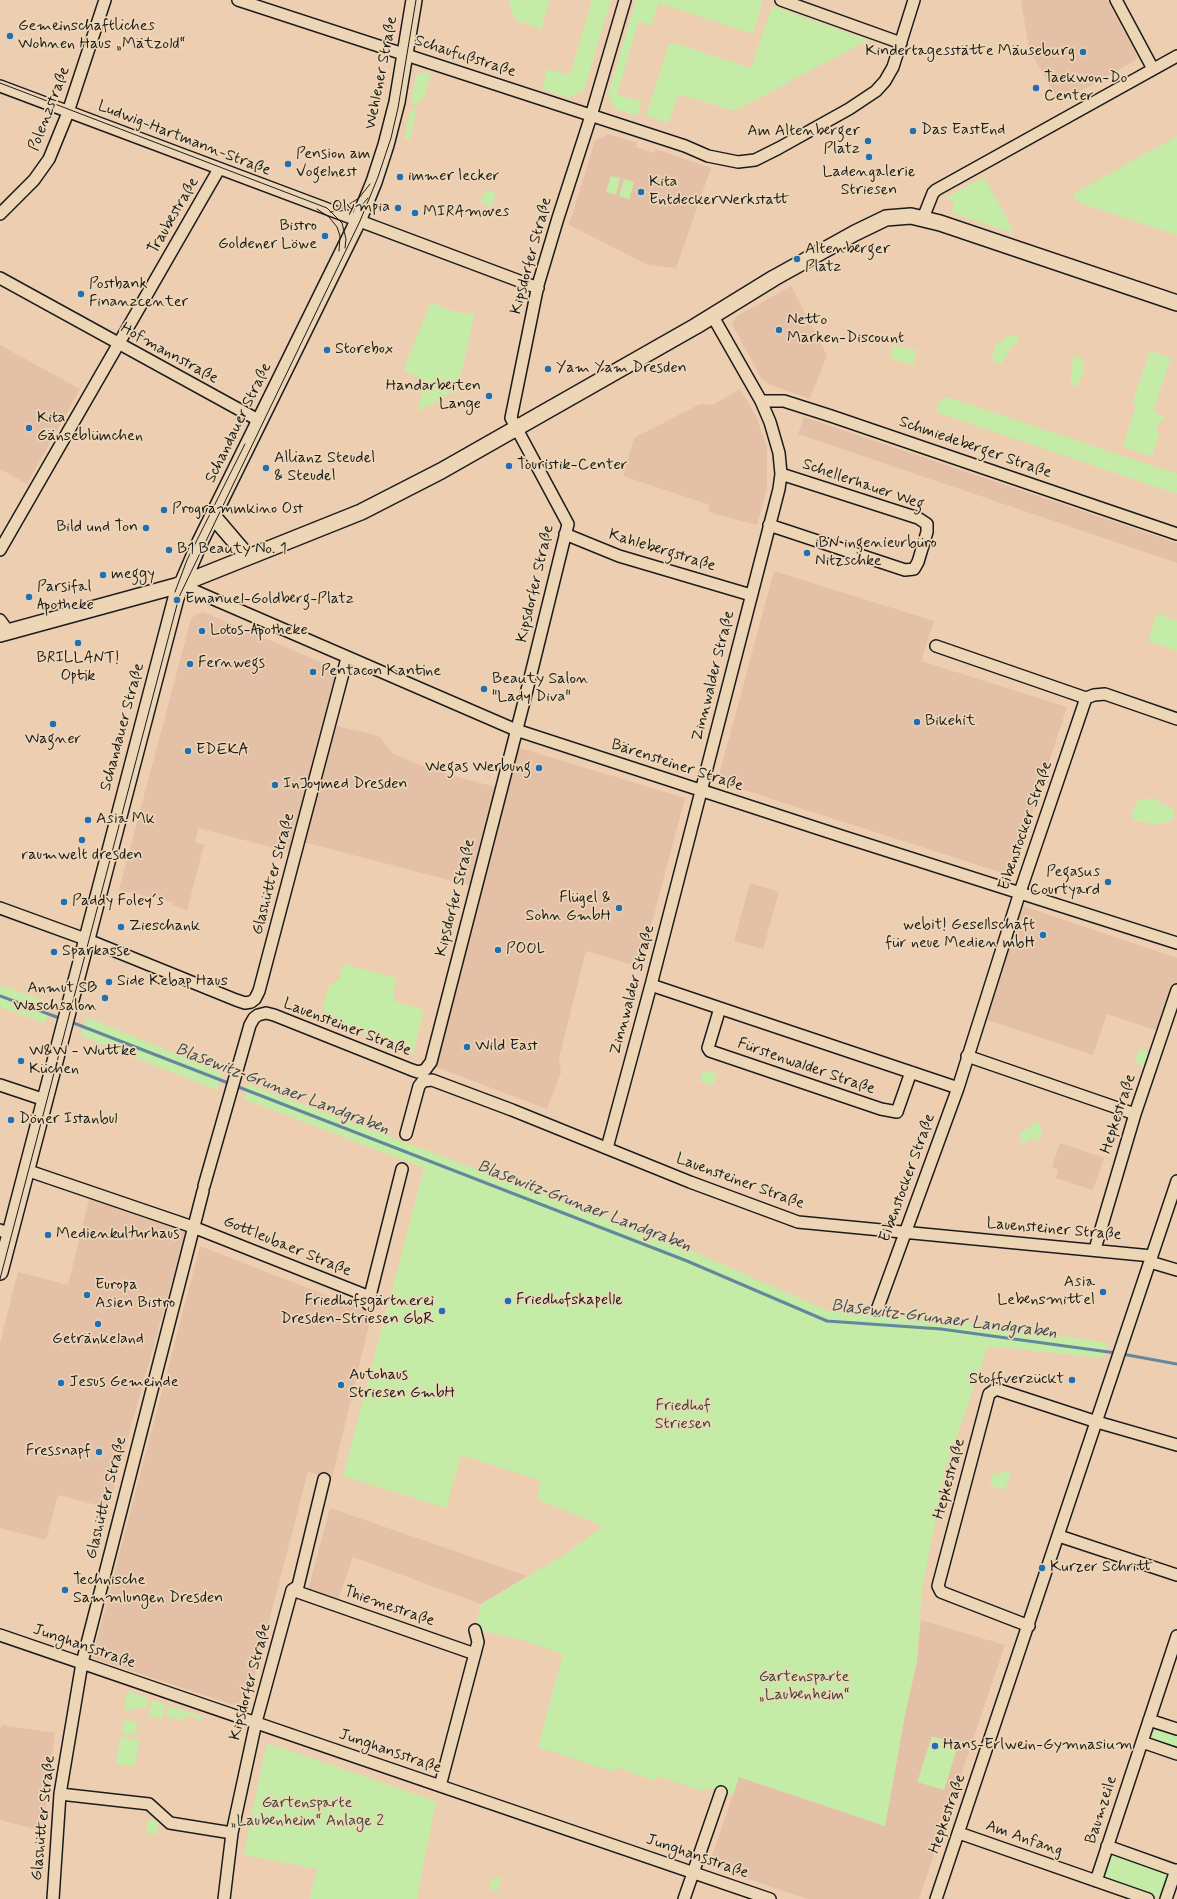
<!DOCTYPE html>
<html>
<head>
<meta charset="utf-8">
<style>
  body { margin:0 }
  canvas { display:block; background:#eeceb1 }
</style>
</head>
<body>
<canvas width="1177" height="1899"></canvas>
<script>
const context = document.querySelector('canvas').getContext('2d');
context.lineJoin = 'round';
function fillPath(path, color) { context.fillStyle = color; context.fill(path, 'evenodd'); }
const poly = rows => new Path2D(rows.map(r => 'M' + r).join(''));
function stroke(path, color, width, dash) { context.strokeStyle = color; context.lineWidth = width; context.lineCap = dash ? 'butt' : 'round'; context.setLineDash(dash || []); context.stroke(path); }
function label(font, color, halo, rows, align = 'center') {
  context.font = font + ' Mynerve,sans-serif'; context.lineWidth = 3.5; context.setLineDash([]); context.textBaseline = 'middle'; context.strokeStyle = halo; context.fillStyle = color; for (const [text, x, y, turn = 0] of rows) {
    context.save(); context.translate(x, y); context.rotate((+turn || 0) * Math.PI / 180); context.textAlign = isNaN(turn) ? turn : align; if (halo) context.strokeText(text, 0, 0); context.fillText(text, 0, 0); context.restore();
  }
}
fillPath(poly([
  [1021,0,1107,0,1137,55,1136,60,1060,103,1029,49],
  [608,134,637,143,636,147,654,153,656,149,711,168,676,268,648,265,569,225,595,141],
  [791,286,827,355,810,399,768,384,761,378,732,324,737,316],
  [0,345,80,389,27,484,0,469],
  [740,389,756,416,767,448,767,488,757,525,708,512,710,505,623,476,634,438,700,404,713,405],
  [804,417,1177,543,1177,563,798,434],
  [774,571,934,621,921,661,1067,707,1013,871,1006,874,722,783,719,775],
  [203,612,342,671,329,724,379,736,392,753,432,770,499,788,510,745,685,798,640,967,586,951,559,1058,561,1073,547,1109,428,1064,475,887,296,840,293,853,198,828,195,842,204,845,187,911,173,905,173,902,119,890,191,619,196,614],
  [750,883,779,892,763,949,734,941],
  [1014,903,1177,958,1177,985,1161,1032,1107,1014,1093,1055,978,1017],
  [1060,1143,1104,1158,1093,1190,1056,1178,1058,1170,1052,1167],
  [89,1199,187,1228,108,1508,58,1495,46,1540,0,1528,0,1344,18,1272,68,1285],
  [200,1246,372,1313,332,1478,308,1472,246,1709,92,1658],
  [330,1508,527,1576,481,1604,353,1557,338,1600,308,1590],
  [921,1620,1005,1645,919,1899,807,1899,716,1868,711,1859,739,1777,885,1826,905,1715,917,1661],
  [2,1725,55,1733,43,1831,0,1820,0,1730]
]), '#e3c0a6');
fillPath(poly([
  [508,0,550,0,541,29,515,20],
  [592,0,611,0,584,90,568,98,542,89,547,69,570,75],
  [636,0,760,0,763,1,753,34,659,3,651,26,639,20,617,94,642,102,637,116,615,109,608,95],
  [772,6,868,40,734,111,679,94,668,124,646,115,669,44,677,44,751,68],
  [422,72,431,74,423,99,420,98,417,106,411,103,416,76],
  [411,109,416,110,410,140,404,138],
  [1177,136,1177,235,1077,202,1073,194],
  [611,176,620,178,616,195,606,192],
  [984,177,1010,224,1012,233,952,213,954,203,947,197],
  [624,179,634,182,629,199,619,196],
  [486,189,496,193,491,207,480,202],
  [431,302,454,312,475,314,457,390,417,412,425,381,403,370],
  [1013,334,1017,336,1018,343,1012,345,1010,350,1001,364,994,362,992,356,997,342,1004,342,1006,336,1009,337],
  [894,345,917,351,913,365,890,358],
  [1150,351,1171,358,1153,412,1165,417,1164,421,1160,420,1156,432,1160,433,1154,451,1152,455,1148,455,1123,447,1136,405,1132,404],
  [1074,356,1081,358,1084,362,1083,376,1075,387,1071,385,1071,371],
  [947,397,1177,474,1177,494,936,412,938,403],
  [1157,613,1177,621,1177,651,1148,641],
  [1155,798,1158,802,1173,809,1174,816,1169,822,1153,825,1147,822,1137,822,1131,815,1138,800],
  [343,964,397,978,393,993,396,1002,424,1010,413,1054,330,1020,324,1014,324,1000,329,986,339,979],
  [0,985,51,1003,45,1023,0,1007],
  [86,1017,222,1073,217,1090,81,1036],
  [1139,1049,1151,1053,1147,1067,1135,1062],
  [703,1070,717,1074,714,1085,700,1082],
  [248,1084,672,1242,828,1311,949,1320,1108,1343,1103,1358,988,1346,945,1470,922,1590,917,1661,905,1715,885,1826,739,1777,733,1795,707,1787,705,1792,658,1776,655,1781,616,1767,613,1772,538,1747,563,1654,521,1640,475,1629,481,1604,564,1555,603,1526,537,1499,541,1481,461,1455,446,1508,343,1476,424,1168,244,1099],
  [1039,1122,1042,1137,1040,1139,1038,1140,1032,1138,1028,1142,1021,1143,1020,1134,1033,1124],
  [1003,1470,1011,1472,1005,1490,990,1485,993,1473,1001,1475],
  [127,1691,148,1698,146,1709,134,1707,133,1711,124,1709],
  [152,1700,165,1704,162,1719,149,1716],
  [168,1705,201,1716,200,1722,197,1721,198,1718,186,1715,184,1720,166,1716],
  [124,1720,137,1722,135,1735,122,1733],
  [1155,1729,1177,1736,1177,1748,1151,1739],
  [932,1736,958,1745,944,1790,917,1782],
  [120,1737,139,1740,135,1766,116,1764],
  [267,1743,436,1801,417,1899,309,1899,317,1869,244,1855,250,1821],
  [148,1820,159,1821,157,1834,146,1833],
  [1114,1855,1167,1874,1168,1879,1163,1895,1158,1897,1106,1879,1105,1874,1109,1859],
  [496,1877,501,1878,497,1892,490,1888,489,1883,492,1879]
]), '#c5eca6');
stroke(poly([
  [0,996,62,1019],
  [71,1022,687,1261,827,1321,941,1329,1116,1353],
  [1122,1354,1177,1364]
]), '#63889e', 3);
const minor = poly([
  [238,0,685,146,708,156,738,162,755,160,779,148,849,109,876,91,885,81,893,67,914,0],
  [781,0,901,43],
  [1116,0,1153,69],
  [0,86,538,288],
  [0,214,34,180,49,159,67,115,105,0],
  [923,218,933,193,936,190,1177,56],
  [0,278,260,421],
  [761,401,784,401,831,416,1177,534],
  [769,525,905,570,914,569,918,562,927,532,927,524,918,518,781,474],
  [565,534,619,556,751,595],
  [0,550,219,169],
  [181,585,516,730,838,835,1177,943],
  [0,620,8,631],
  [936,646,1086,698],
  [0,908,88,940,236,1000,245,1003,251,1002,255,999,259,991,347,658],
  [651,985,958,1088],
  [720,1008,708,1048,710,1051,881,1109,897,1112,911,1072],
  [967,1056,1135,1114],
  [0,1085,45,1100],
  [406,1134,419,1086,423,1081,432,1080,512,1110,690,1182,798,1222,1152,1256],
  [607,1148,651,985,779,489,781,474,779,453,770,422,761,401,712,315],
  [26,1170,193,1227,370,1297],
  [204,1186,250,1025,254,1018,258,1015,266,1013,274,1015,412,1070,418,1072,425,1070,431,1062,527,690,568,524,511,418,538,285,558,218,591,116,625,0],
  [0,1230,10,1234],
  [1095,1249,1135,1114,1177,990],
  [1150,1262,1177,1270],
  [368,1304,402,1169],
  [877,1310,958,1088,1020,892,1086,698,1094,695,1105,694,1177,719],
  [1059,1536,1177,1575],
  [292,1590,475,1654],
  [1029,1626,941,1592,938,1586,989,1394,996,1389,1097,1422,1177,1445],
  [0,1635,770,1899],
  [1149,1720,1177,1729],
  [1142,1742,1177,1754],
  [440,1786,478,1642,475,1630],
  [60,1794,149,1804,170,1823,232,1833],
  [959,1833,1148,1899],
  [1107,1846,1177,1871],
  [1096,1881,1177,1636],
  [53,1899,60,1794,82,1663,203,1191],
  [224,1899,232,1833,256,1722,292,1590,298,1586,324,1479],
  [684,1899,721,1792],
  [936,1899,1177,1181],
  [1166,1899,1176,1870]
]);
const secondary = poly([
  [213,516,248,557],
  [0,634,176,586,361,512,441,471,696,326,774,278,855,233,886,218,911,216,940,223,1177,303],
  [0,1272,176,598,200,542,358,221,374,182,386,145,397,102,414,0]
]);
stroke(minor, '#1c1c1c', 14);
stroke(secondary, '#1c1c1c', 18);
stroke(minor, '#edd6b6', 11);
stroke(secondary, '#edd6b6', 15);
stroke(poly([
  [0,83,327,208,342,223,346,239,345,248],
  [341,206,348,205,359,198,370,184],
  [317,209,329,217,337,227,340,236,339,251],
  [330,212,349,210,362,205,368,198],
  [175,592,187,560,245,444],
  [0,1279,179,597,360,221,378,177,391,138,398,108,416,0]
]), '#1c1c1c', 1);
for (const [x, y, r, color] of [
  [10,36,4,"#1f6fb2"],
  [1083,52,4,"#1f6fb2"],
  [1036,88,4,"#1f6fb2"],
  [913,131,4,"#1f6fb2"],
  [868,141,4,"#1f6fb2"],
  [869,157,4,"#1f6fb2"],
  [288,164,4,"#1f6fb2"],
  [400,177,4,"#1f6fb2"],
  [641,192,4,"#1f6fb2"],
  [398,208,4,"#1f6fb2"],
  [415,213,4,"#1f6fb2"],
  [325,236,4,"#1f6fb2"],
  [797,259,4,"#1f6fb2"],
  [81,294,4,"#1f6fb2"],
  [779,330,4,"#1f6fb2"],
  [327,350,4,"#1f6fb2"],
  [548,369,4,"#1f6fb2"],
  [489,396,4,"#1f6fb2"],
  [29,428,4,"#1f6fb2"],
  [509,466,4,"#1f6fb2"],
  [266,468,4,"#1f6fb2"],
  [164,510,4,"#1f6fb2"],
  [146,528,4,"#1f6fb2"],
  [169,550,4,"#1f6fb2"],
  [807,553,4,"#1f6fb2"],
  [103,575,4,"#1f6fb2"],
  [29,597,4,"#1f6fb2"],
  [177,600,4,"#1f6fb2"],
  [202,631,4,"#1f6fb2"],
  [78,643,4,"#1f6fb2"],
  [190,664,4,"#1f6fb2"],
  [313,672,4,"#1f6fb2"],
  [484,689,4,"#1f6fb2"],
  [917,722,4,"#1f6fb2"],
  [53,724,4,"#1f6fb2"],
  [188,751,4,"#1f6fb2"],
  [539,768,4,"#1f6fb2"],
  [275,785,4,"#1f6fb2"],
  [88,820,4,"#1f6fb2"],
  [82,840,4,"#1f6fb2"],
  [1108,882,4,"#1f6fb2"],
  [64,902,4,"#1f6fb2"],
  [619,908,4,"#1f6fb2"],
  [121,927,4,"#1f6fb2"],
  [1043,935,4,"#1f6fb2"],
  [498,950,4,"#1f6fb2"],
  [54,952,4,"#1f6fb2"],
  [109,982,4,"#1f6fb2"],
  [105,998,4,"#1f6fb2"],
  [467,1047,4,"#1f6fb2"],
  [21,1061,4,"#1f6fb2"],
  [11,1120,4,"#1f6fb2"],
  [48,1235,4,"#1f6fb2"],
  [1103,1292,4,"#1f6fb2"],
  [87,1295,4,"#1f6fb2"],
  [508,1301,4,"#1f6fb2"],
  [442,1311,4,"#1f6fb2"],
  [98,1324,4,"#1f6fb2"],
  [1072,1380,4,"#1f6fb2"],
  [61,1383,4,"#1f6fb2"],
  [341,1385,4,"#1f6fb2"],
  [99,1452,4,"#1f6fb2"],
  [1042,1568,4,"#1f6fb2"],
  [65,1590,4,"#1f6fb2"],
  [935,1746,4,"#1f6fb2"]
]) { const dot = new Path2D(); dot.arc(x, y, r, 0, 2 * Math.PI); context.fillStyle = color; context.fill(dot); stroke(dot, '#edd6b6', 1.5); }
label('16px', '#1c1c1c', '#edd6b6', [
  ["Gemeinschaftliches",18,27],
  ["Wohnen Haus „Mätzold“",18,45],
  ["Kindertagesstätte Mäuseburg",1075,52,"right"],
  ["Taekwon-Do",1044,79],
  ["Center",1044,97],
  ["Das EastEnd",921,131],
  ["Am Altenberger",860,132,"right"],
  ["Platz",860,150,"right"],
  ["Pension am",296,155],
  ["Vogelnest",296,173],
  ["Ladengalerie",869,173,"center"],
  ["Striesen",869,191,"center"],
  ["immer lecker",408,177],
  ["Kita",649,183],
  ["EntdeckerWerkstatt",649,201],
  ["Olympia",390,208,"right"],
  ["MIRAmoves",423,213],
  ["Bistro",317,227,"right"],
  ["Goldener Löwe",317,245,"right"],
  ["Altenberger",805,250],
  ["Platz",805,268],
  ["Postbank",89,285],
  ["Finanzcenter",89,303],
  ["Netto",787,321],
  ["Marken-Discount",787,339],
  ["Storebox",335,350],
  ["Yam Yam Dresden",556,369],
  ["Handarbeiten",481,387,"right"],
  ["Lange",481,405,"right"],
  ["Kita",37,419],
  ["Gänseblümchen",37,437],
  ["Allianz Steudel",274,459],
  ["& Steudel",274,477],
  ["Touristik-Center",517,466],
  ["Programmkino Ost",172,510],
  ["Bild und Ton",138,528,"right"],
  ["iBN ingenieurbüro",815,544],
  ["Nitzschke",815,562],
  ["B1 Beauty No. 1",177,550],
  ["meggy",111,575],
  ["Parsifal",37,588],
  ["Apotheke",37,606],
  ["Emanuel-Goldberg-Platz",185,600],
  ["Lotos-Apotheke",210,631],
  ["BRILLANT!",78,659,"center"],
  ["Optik",78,677,"center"],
  ["Fernwegs",198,664],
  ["Pentacon Kantine",321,672],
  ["Beauty Salon",492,680],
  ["\"Lady Diva\"",492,698],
  ["Bikehit",925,722],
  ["Wagner",53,740,"center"],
  ["EDEKA",196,751],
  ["Wegas Werbung",531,768,"right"],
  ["InJoymed Dresden",283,785],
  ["Asia Mk",96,820],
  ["raumwelt dresden",82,856,"center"],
  ["Pegasus",1100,873,"right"],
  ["Courtyard",1100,891,"right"],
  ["Flügel &",611,899,"right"],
  ["Sohn GmbH",611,917,"right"],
  ["Paddy Foley´s",72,902],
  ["webit! Gesellschaft",1035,926,"right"],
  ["für neue Medien mbH",1035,944,"right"],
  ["Zieschank",129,927],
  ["POOL",506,950],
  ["Sparkasse",62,952],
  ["Side Kebap Haus",117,982],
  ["Anmut SB",97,989,"right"],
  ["Waschsalon",97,1007,"right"],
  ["Wild East",475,1047],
  ["W&W - Wuttke",29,1052],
  ["Küchen",29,1070],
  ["Döner Istanbul",19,1120],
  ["Medienkulturhaus",56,1235],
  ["Asia",1095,1283,"right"],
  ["Lebensmittel",1095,1301,"right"],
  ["Europa",95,1286],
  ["Asien Bistro",95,1304],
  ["Friedhofskapelle",516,1301],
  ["Friedhofsgärtnerei",434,1302,"right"],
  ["Dresden-Striesen GbR",434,1320,"right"],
  ["Getränkeland",98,1340,"center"],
  ["Autohaus",349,1376],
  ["Striesen GmbH",349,1394],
  ["Stoffverzückt",1064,1380,"right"],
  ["Jesus Gemeinde",69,1383],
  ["Fressnapf",91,1452,"right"],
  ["Kurzer Schritt",1050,1568],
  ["Technische",73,1581],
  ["Sammlungen Dresden",73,1599],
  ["Hans-Erlwein-Gymnasium",943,1746]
], 'left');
label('16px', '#1c1c1c', '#edd6b6', [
  ["Schaufußstraße",465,57,18],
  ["Wehlener Straße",382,73,-79],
  ["Polenzstraße",50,109,-69],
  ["Ludwig-Hartmann-Straße",184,139,21],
  ["Traubestraße",174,216,-60],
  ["Kipsdorfer Straße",532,256,-75],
  ["Hofmannstraße",169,354,29],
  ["Schandauer Straße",239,423,-64],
  ["Schmiedeberger Straße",975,448,19],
  ["Schellerhauer Weg",863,485,19],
  ["Kahlebergstraße",662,551,17],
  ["Kipsdorfer Straße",536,584,-77],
  ["Zinnwalder Straße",714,676,-76],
  ["Schandauer Straße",123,727,-75],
  ["Bärensteiner Straße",677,766,18],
  ["Eibenstocker Straße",1026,826,-71],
  ["Glashütter Straße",274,874,-75],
  ["Kipsdorfer Straße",456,898,-76],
  ["Zinnwalder Straße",633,990,-75],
  ["Lauensteiner Straße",347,1028,21],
  ["Fürstenwalder Straße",806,1067,19],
  ["Hepkestraße",1119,1114,-72],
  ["Eibenstocker Straße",908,1178,-70],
  ["Lauensteiner Straße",740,1182,20],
  ["Lauensteiner Straße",1054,1230,5],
  ["Gottleubaer Straße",287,1247,22],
  ["Hepkestraße",950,1479,-75],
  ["Glashütter Straße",107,1498,-76],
  ["Thiemestraße",389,1607,19],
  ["Junghansstraße",84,1647,19],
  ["Kipsdorfer Straße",251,1682,-75],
  ["Junghansstraße",390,1752,19],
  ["Baumzeile",1102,1810,-72],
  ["Hepkestraße",948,1814,-71],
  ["Glashütter Straße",44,1818,-84],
  ["Am Anfang",1024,1839,19],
  ["Junghansstraße",697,1857,19]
]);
label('16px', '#3e4638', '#edd6b6', [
  ["Friedhof",683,1407],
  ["Striesen",683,1425],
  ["Gartensparte",804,1678],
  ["„Laubenheim“",804,1696],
  ["Gartensparte",307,1804],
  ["„Laubenheim“ Anlage 2",307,1822]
]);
label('italic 17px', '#3a4952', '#edd6b6', [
  ["Blasewitz‐Grunaer Landgraben",282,1090,21],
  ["Blasewitz‐Grunaer Landgraben",584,1207,21],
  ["Blasewitz‐Grunaer Landgraben",944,1320,7]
]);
</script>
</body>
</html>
